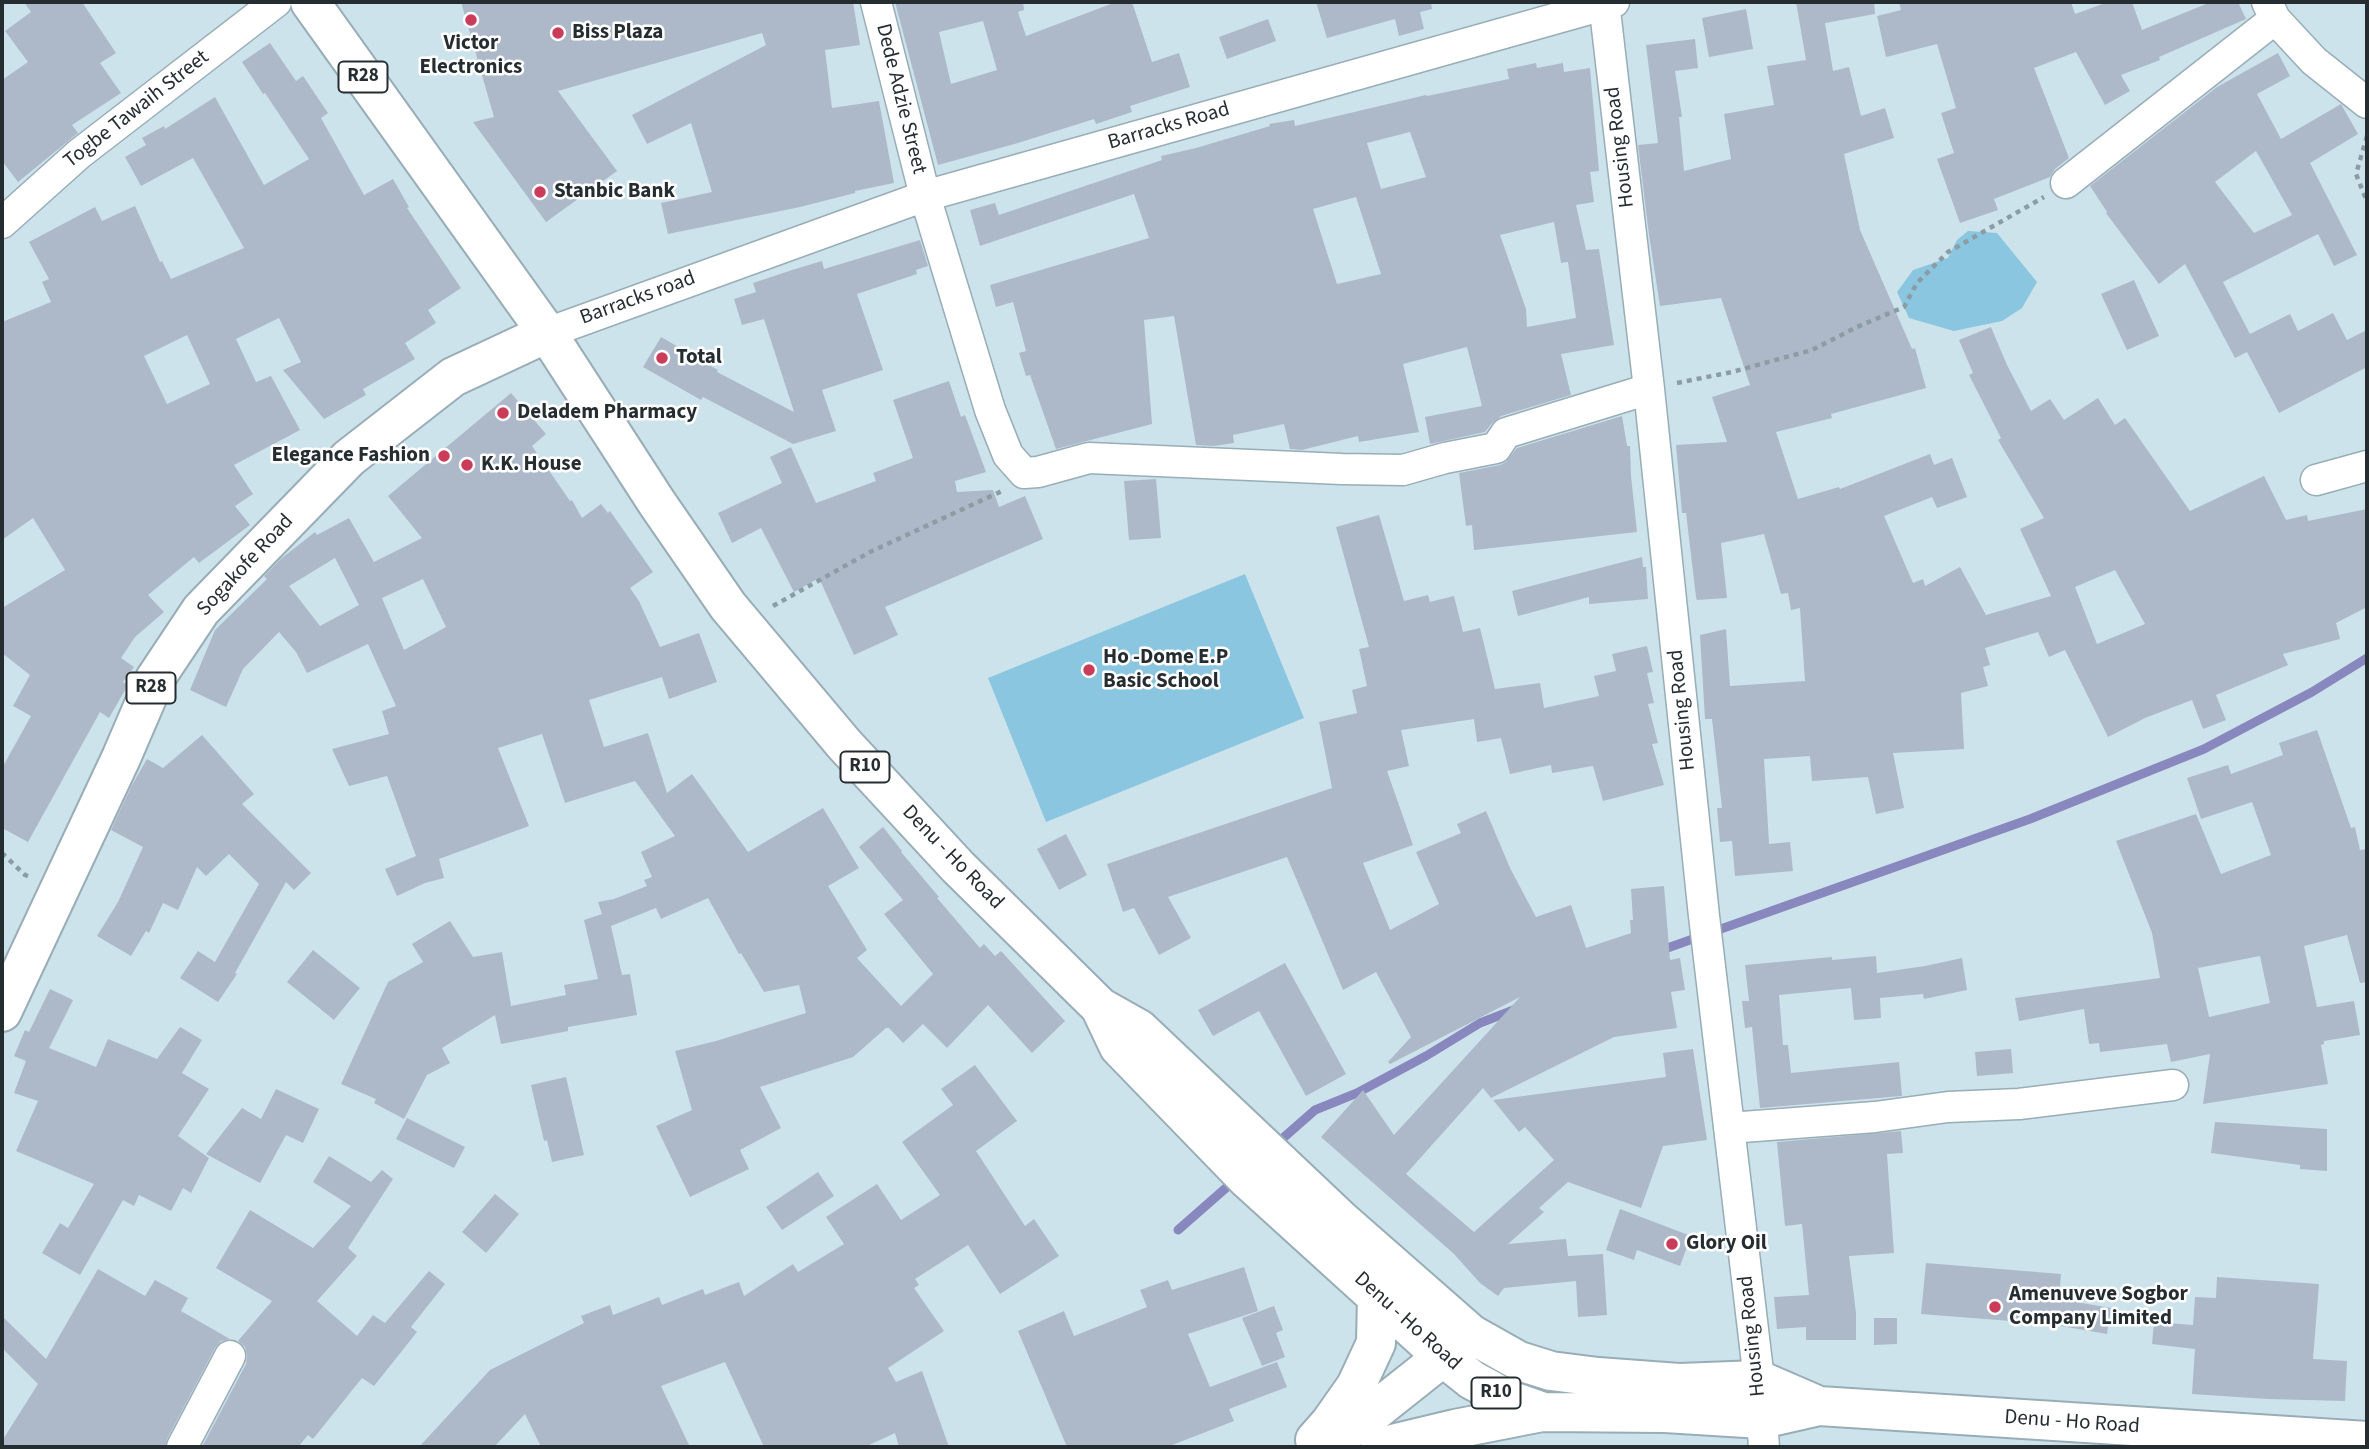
<!DOCTYPE html>
<html>
<head>
<meta charset="utf-8">
<style>
  body { margin:0 }
  #map { position:relative; width:2369px; height:1449px; overflow:hidden; background:#cde3ec; font-family:"Source Sans 3",sans-serif }
  canvas { display:block }
  .frame { position:absolute; inset:0; border:4px solid #252d31; pointer-events:none }
</style>
</head>
<body>
<div id="map">
<canvas width="2369" height="1449"></canvas>
<div class="frame"></div>
</div>
<script>
const context = document.querySelector('canvas').getContext('2d');
context.lineJoin = 'round';
function fillPath(path, color) { context.fillStyle = color; context.fill(path, 'evenodd'); }
const poly = rows => new Path2D(rows.map(r => 'M' + r).join(''));
function stroke(path, color, width, dash) { context.strokeStyle = color; context.lineWidth = width; context.lineCap = dash ? 'butt' : 'round'; context.setLineDash(dash || []); context.stroke(path); }
function label(font, color, halo, rows, align = 'center') {
  context.font = font + ' "Source Sans 3",sans-serif'; context.lineWidth = 5; context.setLineDash([]); context.textBaseline = 'middle'; context.strokeStyle = halo; context.fillStyle = color; for (const [text, x, y, turn = 0] of rows) {
    context.save(); context.translate(x, y); context.rotate((+turn || 0) * Math.PI / 180); context.textAlign = isNaN(turn) ? turn : align; if (halo) context.strokeText(text, 0, 0); context.fillText(text, 0, 0); context.restore();
  }
}
fillPath(poly([
  [1968,231,1997,233,2037,282,2022,308,2002,321,1954,331,1909,318,1897,292,1913,270,1948,258,1957,240],
  [1245,574,1304,718,1046,822,988,678]
]), '#8ac6df');
stroke(poly([
  [1659,951,2030,819,2204,749,2312,692,2367,658],
  [1274,1146,1315,1110,1357,1093,1426,1056,1480,1023,1516,1009],
  [1178,1230,1235,1180]
]), '#8887be', 9);
fillPath(poly([
  [24,2,82,2,116,53,100,63,121,93,72,125,78,133,18,182,2,161,2,80,28,62,5,31,31,12],
  [461,2,853,2,860,45,825,50,832,108,879,101,894,183,855,191,855,193,800,207,668,234,661,203,712,192,691,123,647,144,632,115,766,45,762,33,558,91,617,171,546,222,473,122,494,117],
  [895,2,1023,2,1024,10,1018,12,1026,36,1116,2,1132,2,1152,62,1179,53,1190,87,1130,106,1132,112,1096,124,1094,119,1018,143,938,165],
  [983,21,997,70,951,84,939,32],
  [1316,2,1431,2,1432,9,1420,12,1424,29,1399,36,1395,19,1327,38],
  [1796,2,1874,2,1875,14,1825,23,1833,71,1849,67,1861,116,1885,108,1894,138,1844,154,1860,230,1912,349,1915,348,1926,388,1831,414,1832,418,1776,432,1798,499,1839,487,1840,489,1930,454,1934,465,1952,458,1967,497,1937,508,1932,497,1884,516,1913,583,1923,579,1925,586,1960,567,1986,615,2051,596,2020,529,2044,518,1998,440,2001,438,1969,375,1973,373,1959,340,1991,327,2007,365,2031,411,2050,399,2064,420,2098,398,2115,425,2125,418,2190,511,2264,476,2286,520,2307,515,2308,521,2367,509,2367,607,2336,623,2340,639,2283,654,2288,665,2216,695,2226,720,2203,729,2192,700,2145,718,2108,737,2065,650,2049,657,2038,632,1985,648,1990,665,1983,667,1988,686,1961,693,1964,749,1893,753,1904,808,1876,814,1868,777,1812,781,1810,756,1764,759,1769,844,1790,842,1793,871,1735,876,1732,841,1720,842,1717,808,1722,808,1712,719,1705,719,1700,635,1726,629,1730,686,1805,681,1800,608,1791,610,1788,593,1781,594,1764,534,1721,543,1727,598,1697,600,1696,597,1686,513,1682,513,1676,445,1727,442,1712,397,1750,385,1721,298,1660,306,1649,235,1638,145,1658,143,1646,45,1695,39,1698,68,1675,71,1682,117,1679,117,1684,171,1731,159,1724,114,1774,105,1767,66,1806,60],
  [2115,570,2145,624,2097,644,2075,587],
  [1899,2,2071,2,2075,14,2108,2,2132,2,2142,30,2211,2,2238,2,2246,19,2159,57,2160,60,2121,75,2130,91,2105,105,2076,52,2034,68,2069,158,2055,169,2050,177,1994,199,1998,210,1960,223,1937,159,1954,153,1941,113,1956,108,1937,44,1886,57,1877,16,1901,10],
  [1746,9,1753,49,1709,57,1702,18],
  [1268,19,1276,41,1227,59,1219,37],
  [270,43,296,81,303,76,328,113,321,118,364,195,393,179,409,207,407,208,461,288,428,310,436,323,405,343,415,359,363,389,366,395,324,419,283,370,301,362,279,318,236,339,256,382,271,376,300,430,234,465,253,494,235,506,250,525,199,563,194,557,148,595,164,612,135,637,121,658,134,667,123,682,128,685,109,718,100,712,28,842,2,828,2,768,31,716,13,706,30,675,2,653,2,608,65,570,33,518,2,540,2,322,51,302,42,282,49,279,29,242,95,207,102,221,135,206,160,262,162,261,171,279,244,248,193,158,141,186,125,157,146,145,142,138,164,126,165,129,215,97,264,185,309,159,265,93,263,94,242,62],
  [187,335,210,384,167,404,144,356],
  [2278,53,2290,76,2257,94,2281,139,2341,104,2358,134,2310,163,2357,255,2334,266,2318,234,2223,282,2250,334,2290,314,2298,331,2333,313,2347,340,2367,330,2367,367,2279,413,2247,352,2235,358,2185,264,2159,284,2106,213,2107,212,2090,186,2217,87],
  [2256,151,2292,215,2254,233,2215,182],
  [1536,63,1537,68,1563,63,1564,72,1590,68,1599,171,1590,172,1594,202,1576,205,1586,250,1599,249,1614,345,1561,354,1571,395,1501,416,1492,423,1485,432,1430,444,1425,417,1482,406,1467,347,1403,364,1419,432,1359,442,1358,436,1302,450,1290,449,1284,424,1233,435,1234,443,1214,446,1196,445,1174,316,1144,320,1152,424,1056,449,1030,375,1026,376,1019,353,1026,351,1013,302,996,307,990,285,1149,238,1134,194,980,246,970,210,995,203,999,215,1162,160,1161,156,1196,148,1270,126,1269,124,1294,120,1295,126,1426,95,1427,96,1509,79,1507,69],
  [1410,132,1426,177,1381,189,1367,143],
  [1356,197,1381,274,1337,284,1313,209],
  [1554,222,1561,263,1568,262,1576,318,1527,327,1526,309,1500,235],
  [920,240,928,266,916,270,917,274,857,294,883,370,822,390,836,431,793,444,703,397,701,400,643,367,661,337,718,370,717,372,794,412,764,319,742,325,734,299,756,292,753,283,792,270,822,261,824,269],
  [2134,280,2159,336,2127,350,2101,294],
  [949,381,961,417,965,415,986,472,955,481,957,492,993,490,999,507,1025,496,1043,539,885,607,898,635,854,655,819,578,794,592,761,528,732,543,718,513,782,483,770,457,791,447,816,503,876,481,873,473,913,458,893,400],
  [511,393,546,434,532,446,570,501,572,500,582,518,601,504,608,513,610,511,653,572,630,588,639,601,660,647,699,633,717,682,669,699,662,677,589,700,604,747,648,733,667,793,692,774,748,852,823,808,859,868,828,886,867,950,857,958,901,1006,933,974,884,914,903,900,859,847,883,827,902,851,901,852,939,897,937,898,980,948,984,944,995,956,1001,951,1065,1021,1032,1053,988,1005,947,1048,923,1024,903,1043,889,1028,886,1028,853,1057,760,1087,781,1128,740,1150,749,1169,690,1197,656,1126,692,1110,675,1051,716,1041,806,1013,799,985,764,992,741,953,739,954,708,898,661,919,656,908,611,926,622,975,630,974,637,1015,568,1027,568,1031,501,1044,495,1015,442,1048,450,1063,427,1075,404,1119,374,1103,376,1099,341,1084,388,982,423,962,412,944,450,921,473,957,502,952,511,1006,566,995,564,985,598,979,584,920,602,914,598,902,614,899,647,886,644,880,652,877,641,852,675,836,635,781,565,803,542,734,498,748,529,826,439,859,444,878,425,883,397,896,385,869,416,856,387,776,349,786,332,749,389,734,382,711,396,706,368,644,307,673,296,652,279,632,243,669,226,707,190,690,215,630,267,579,264,576,282,558,315,532,317,535,349,518,374,562,422,538,388,496],
  [335,558,359,605,320,626,289,586],
  [423,579,446,627,404,650,382,598],
  [1622,416,1627,446,1630,446,1631,476,1637,532,1474,550,1472,525,1466,526,1459,473,1500,465,1506,462,1517,448],
  [1156,479,1161,538,1129,540,1124,481],
  [1379,515,1404,601,1428,595,1430,602,1454,596,1463,632,1480,628,1495,689,1540,683,1544,708,1599,696,1594,676,1616,671,1612,654,1647,646,1653,672,1647,673,1654,703,1648,704,1658,743,1652,744,1664,785,1603,801,1593,766,1552,773,1551,765,1510,774,1501,738,1477,742,1474,719,1401,730,1409,766,1387,771,1413,845,1363,863,1390,930,1439,904,1416,852,1461,833,1457,824,1486,811,1510,868,1536,917,1571,905,1586,948,1631,933,1630,920,1633,920,1631,889,1664,886,1670,960,1680,958,1685,990,1671,992,1677,1028,1614,1037,1491,1098,1483,1088,1406,1174,1474,1232,1554,1160,1525,1127,1519,1132,1493,1100,1666,1077,1663,1053,1693,1049,1707,1140,1663,1146,1641,1208,1568,1182,1539,1208,1544,1212,1508,1244,1566,1239,1568,1256,1603,1254,1607,1315,1578,1317,1576,1281,1504,1288,1498,1296,1480,1283,1454,1254,1321,1137,1363,1090,1394,1135,1520,997,1390,1064,1388,1062,1411,1037,1376,972,1343,990,1287,857,1168,897,1191,938,1159,955,1134,908,1123,912,1107,864,1332,788,1319,722,1357,713,1352,690,1367,686,1359,649,1369,647,1336,527],
  [1642,557,1643,567,1646,567,1648,599,1589,604,1589,597,1518,616,1512,591],
  [2317,730,2351,828,2355,827,2360,850,2367,849,2367,982,2360,983,2347,935,2304,946,2317,1007,2354,1001,2360,1035,2324,1041,2324,1044,2321,1045,2328,1084,2203,1104,2210,1054,2171,1062,2167,1044,2100,1052,2099,1043,2089,1044,2084,1009,2019,1021,2015,998,2160,978,2152,933,2116,841,2196,814,2221,874,2271,855,2252,802,2201,819,2187,778,2228,765,2231,774,2283,755,2279,743],
  [2260,956,2270,1003,2209,1017,2198,968],
  [202,735,254,794,242,804,311,873,294,890,286,882,235,973,237,974,218,1002,180,978,198,951,215,962,259,884,229,854,206,876,197,867,178,910,163,903,149,933,146,931,131,956,97,936,118,902,143,847,111,830,132,785,147,759,163,768],
  [1066,834,1087,875,1059,890,1037,849],
  [313,950,360,988,334,1020,287,982],
  [1876,956,1877,973,1925,966,1962,958,1967,990,1924,999,1923,994,1880,998,1881,1018,1854,1020,1851,988,1779,995,1783,1045,1788,1045,1791,1073,1899,1062,1902,1096,1760,1108,1752,1027,1745,1028,1742,1001,1749,1001,1745,965,1832,957,1832,960],
  [1285,963,1346,1074,1306,1096,1259,1011,1213,1036,1198,1010],
  [50,989,73,1000,49,1048,96,1067,108,1039,157,1059,180,1027,202,1040,182,1073,209,1089,178,1136,209,1158,191,1193,183,1188,171,1211,139,1195,134,1206,123,1200,80,1275,42,1253,60,1223,68,1228,94,1184,16,1151,38,1101,14,1093,26,1061,14,1056,25,1030,29,1032],
  [2011,1049,2013,1073,1977,1076,1975,1052],
  [975,1065,1017,1121,976,1151,1025,1226,1034,1219,1059,1256,1000,1294,968,1245,915,1279,919,1285,914,1288,944,1331,888,1368,896,1382,922,1371,949,1447,899,1447,895,1433,865,1447,764,1447,725,1362,661,1386,690,1447,541,1447,525,1414,494,1447,419,1447,490,1370,584,1323,581,1316,610,1305,613,1315,659,1297,662,1305,703,1289,705,1295,739,1282,744,1296,793,1264,798,1272,844,1244,826,1217,877,1184,901,1220,940,1195,902,1142,953,1105,941,1089],
  [566,1077,584,1155,552,1162,547,1140,544,1141,531,1085],
  [276,1089,319,1109,303,1143,286,1135,260,1183,206,1154,242,1108,261,1119],
  [407,1118,465,1147,454,1168,396,1139],
  [2215,1122,2327,1129,2327,1171,2300,1169,2300,1165,2211,1153],
  [1901,1131,1903,1153,1887,1154,1894,1253,1849,1256,1856,1313,1856,1340,1806,1340,1806,1327,1777,1329,1774,1297,1809,1295,1802,1224,1785,1226,1777,1142],
  [329,1156,371,1182,382,1170,393,1179,348,1248,357,1256,317,1301,357,1336,373,1315,385,1323,429,1271,445,1284,411,1327,417,1332,374,1386,362,1378,313,1439,308,1435,298,1447,202,1447,246,1364,247,1356,245,1347,238,1341,272,1301,216,1268,250,1210,313,1248,351,1206,313,1182],
  [818,1172,834,1196,782,1230,766,1207],
  [495,1194,519,1214,486,1253,462,1232],
  [1620,1209,1691,1236,1680,1266,1637,1250,1634,1260,1606,1250],
  [1926,1263,2061,1274,2059,1299,2111,1308,2107,1334,2049,1324,1921,1314],
  [1244,1267,1258,1311,1188,1334,1210,1387,1277,1362,1287,1387,1229,1409,1234,1421,1167,1447,1067,1447,1018,1331,1064,1311,1074,1336,1147,1307,1140,1290,1168,1280,1172,1290],
  [98,1269,145,1296,155,1280,188,1298,181,1311,230,1339,221,1341,215,1348,167,1439,165,1447,2,1447,2,1441,38,1384,2,1348,2,1316,46,1359],
  [2217,1277,2319,1284,2313,1359,2347,1361,2345,1401,2268,1399,2192,1394,2195,1349,2152,1344,2154,1322,2193,1325,2195,1297,2216,1298],
  [1274,1306,1283,1330,1276,1333,1285,1357,1262,1366,1242,1318],
  [1874,1318,1897,1318,1897,1344,1874,1345]
]), '#adb9c9');
const minor = poly([
  [876,2,925,196,990,410,1008,455,1024,473,1038,472,1089,458,1342,469,1403,470,1445,458,1496,448,1506,433,1649,389],
  [1604,2,1649,389,1704,916,1759,1380,1764,1447],
  [2267,2,2275,19,2314,61,2367,103],
  [2066,183,2275,19],
  [2,223,79,154,276,2],
  [547,333,925,196,1614,2],
  [2316,480,2367,466],
  [1729,1128,1875,1117,1948,1107,2019,1104,2173,1085],
  [182,1447,230,1356]
]);
const major = poly([
  [310,2,547,333,657,503,728,606,844,744,958,867,1100,1007,1139,1029,1341,1220,1471,1334,1519,1361,1551,1371,1598,1377,1679,1383,1759,1380,1819,1406],
  [1100,1007,1119,1047,1247,1179,1443,1357,1472,1380,1509,1400,1543,1412,1665,1413,1762,1419,1819,1406,2367,1441],
  [2,1012,121,758,155,679,201,610,349,458,453,377,547,333],
  [1315,1440,1330,1423,1356,1386,1376,1343,1377,1296],
  [1323,1447,1366,1418,1463,1341],
  [1380,1447,1455,1429,1542,1412]
]);
stroke(minor, '#98adb6', 33);
stroke(major, '#98adb6', 42);
stroke(poly([
  [2367,136,2356,174,2367,202],
  [1677,383,1732,372,1812,350,1857,327,1904,307,1917,283,1948,252,2044,197],
  [773,606,870,552,1002,491],
  [2,853,25,875,30,877]
]), '#8b9ca3', 4.5, [5, 5]);
stroke(minor, '#fff', 30);
stroke(major, '#fff', 38);
for (const [x, y, r, color] of [
  [471,20,7,"#cb3b5a"],
  [558,33,7,"#cb3b5a"],
  [540,192,7,"#cb3b5a"],
  [662,358,7,"#cb3b5a"],
  [503,413,7,"#cb3b5a"],
  [444,456,7,"#cb3b5a"],
  [467,465,7,"#cb3b5a"],
  [1089,670,7,"#cb3b5a"],
  [1672,1244,7,"#cb3b5a"],
  [1995,1307,7,"#cb3b5a"]
]) { const dot = new Path2D(); dot.arc(x, y, r, 0, 2 * Math.PI); context.fillStyle = color; context.fill(dot); stroke(dot, '#fff', 2.5); }
for (const [x, y, w] of [
  [363,77,49],
  [151,688,49],
  [865,767,49],
  [1496,1393,49]
]) { const box = new Path2D(); box.roundRect(x - w / 2, y - 15.5, w, 31, 5); context.fillStyle = '#fff'; context.fill(box); stroke(box, '#252d31', 2); }
label('bold 19px', '#252d31', null, [
  ["R28",363,77],
  ["R28",151,688],
  ["R10",865,767],
  ["R10",1496,1393]
]);
label('bold 21px', '#252d31', '#fff', [
  ["Biss Plaza",572,33],
  ["Victor",471,44,"center"],
  ["Electronics",471,68,"center"],
  ["Stanbic Bank",554,192],
  ["Total",676,358],
  ["Deladem Pharmacy",517,413],
  ["Elegance Fashion",430,456,"right"],
  ["K.K. House",481,465],
  ["Ho -Dome E.P",1103,658],
  ["Basic School",1103,682],
  ["Glory Oil",1686,1244],
  ["Amenuveve Sogbor",2009,1295],
  ["Company Limited",2009,1319]
], 'left');
label('21px', '#252d31', '#fff', [
  ["Dede Adzie Street",900,99,76],
  ["Togbe Tawaih Street",137,110,-38],
  ["Barracks Road",1169,127,-16],
  ["Housing Road",1621,147,-97],
  ["Barracks road",638,299,-20],
  ["Sogakofe Road",246,566,-47],
  ["Housing Road",1683,710,-96],
  ["Denu - Ho Road",952,858,46],
  ["Denu - Ho Road",1407,1322,42],
  ["Housing Road",1753,1336,-96],
  ["Denu - Ho Road",2072,1423,4]
]);
</script>
</body>
</html>
